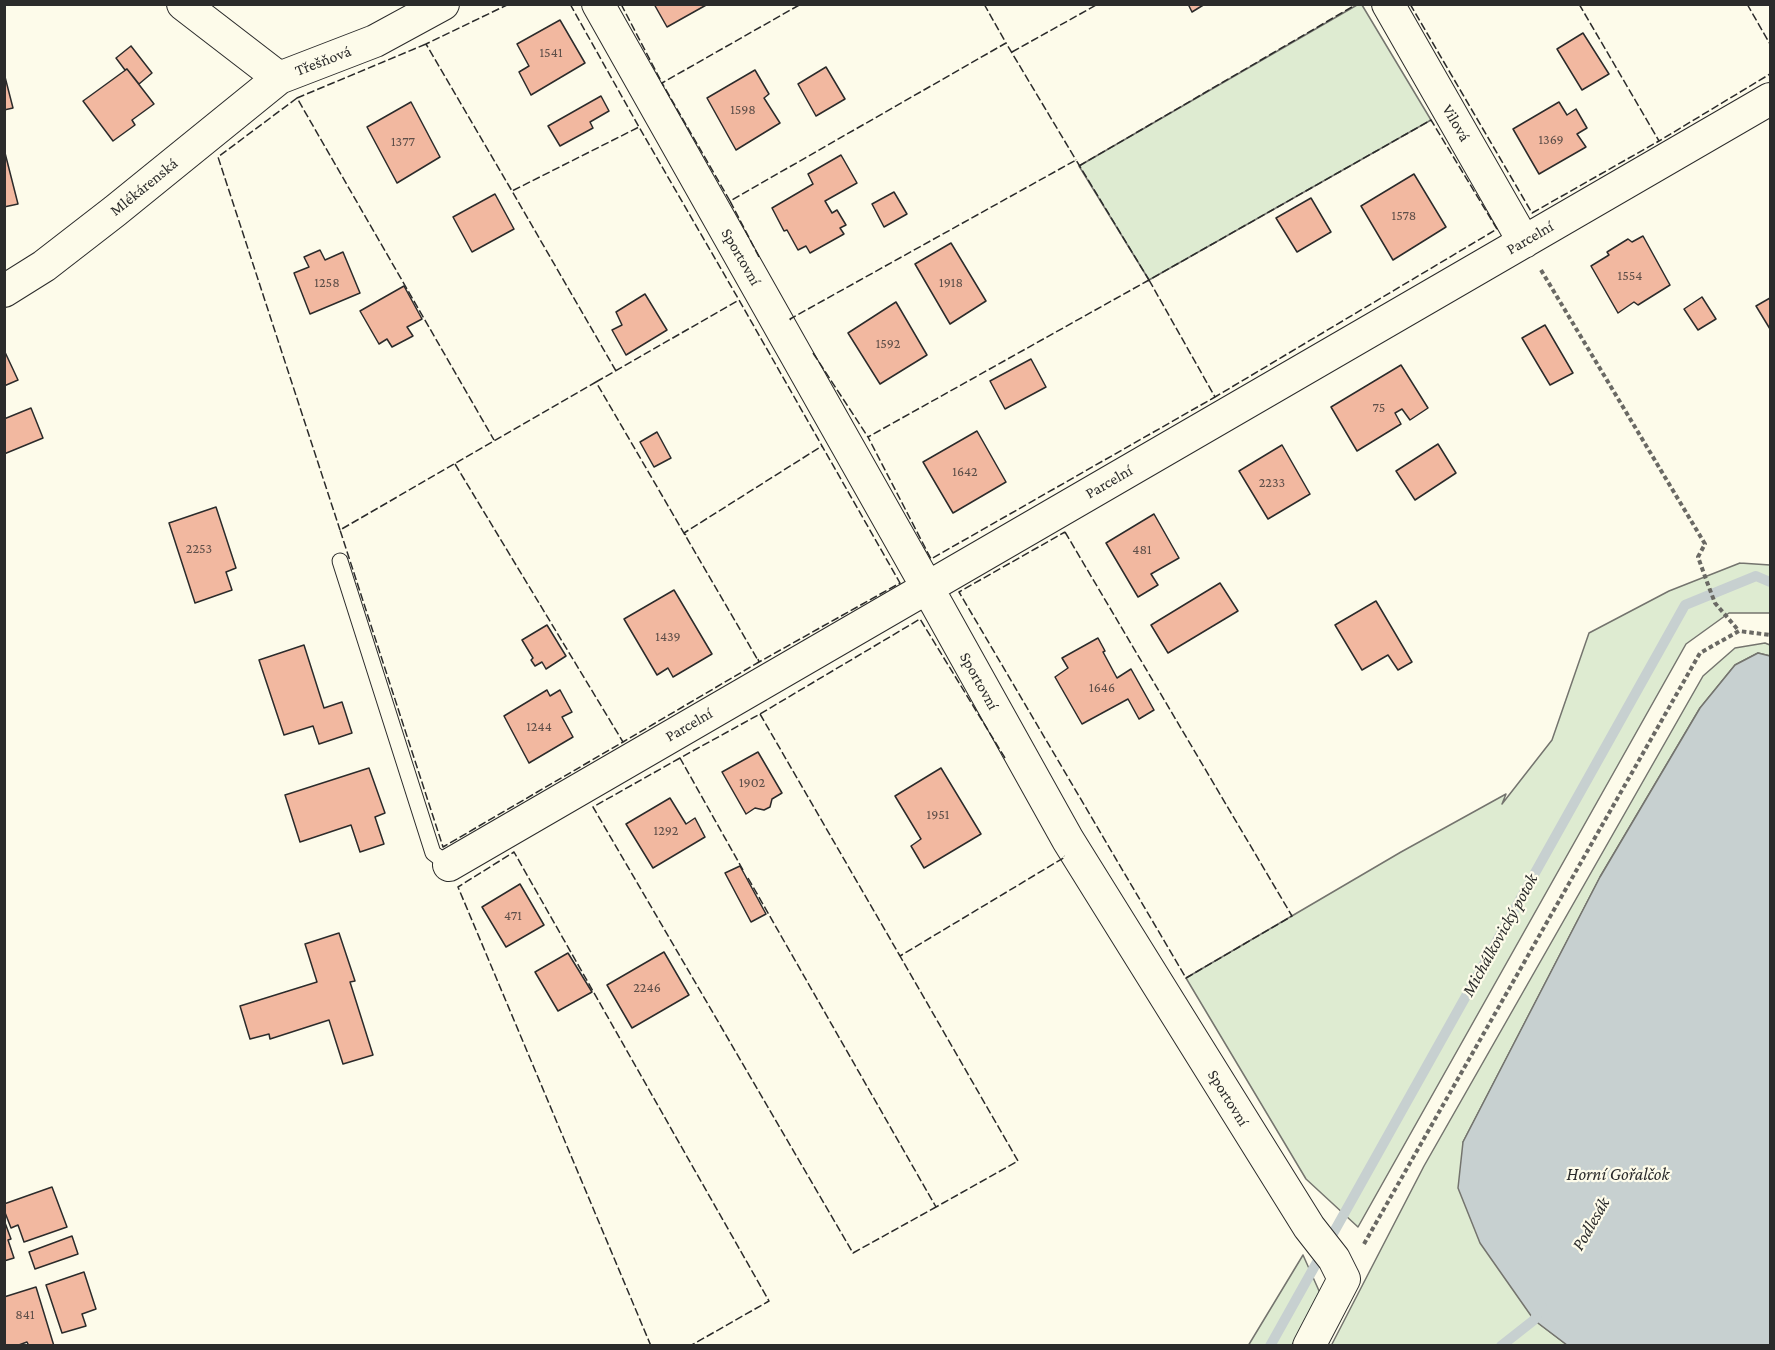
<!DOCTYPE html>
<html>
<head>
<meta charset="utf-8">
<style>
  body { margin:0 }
  #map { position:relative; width:1775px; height:1350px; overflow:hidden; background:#fdfbea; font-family:"Crimson Pro",serif }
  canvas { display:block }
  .frame { position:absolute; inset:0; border:6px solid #2b2b2b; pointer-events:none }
</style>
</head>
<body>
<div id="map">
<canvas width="1775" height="1350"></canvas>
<div class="frame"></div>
</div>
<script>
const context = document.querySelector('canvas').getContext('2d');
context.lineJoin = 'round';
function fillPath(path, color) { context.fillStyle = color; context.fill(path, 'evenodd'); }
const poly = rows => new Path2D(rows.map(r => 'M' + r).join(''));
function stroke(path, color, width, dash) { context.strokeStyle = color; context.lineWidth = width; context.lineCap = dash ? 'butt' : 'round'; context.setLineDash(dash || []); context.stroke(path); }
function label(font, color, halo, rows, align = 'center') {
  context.font = font + ' "Crimson Pro",serif'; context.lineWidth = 4.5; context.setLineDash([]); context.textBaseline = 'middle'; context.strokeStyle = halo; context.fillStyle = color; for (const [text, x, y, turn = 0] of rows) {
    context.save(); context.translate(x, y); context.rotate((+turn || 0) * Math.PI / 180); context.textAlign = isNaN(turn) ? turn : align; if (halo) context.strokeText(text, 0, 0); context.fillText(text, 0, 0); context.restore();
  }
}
const green = poly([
  [1357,5,1362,5,1431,120,1149,280,1079,166,1357,5],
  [1740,563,1770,565,1770,613,1729,613,1686,644,1358,1227,1306,1179,1186,978,1401,852,1506,794,1502,804,1552,740,1589,633,1669,591,1740,563],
  [1765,643,1770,645,1770,656,1758,653,1735,665,1700,708,1600,877,1463,1142,1534,1320,1567,1345,1331,1346,1424,1166,1703,676,1735,648,1765,643],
  [1303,1255,1320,1293,1292,1345,1248,1346,1303,1255]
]);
fillPath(green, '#deebd1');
stroke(green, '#74746e', 1.5);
const water = poly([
  [1758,653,1770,656,1770,1345,1567,1345,1534,1320,1480,1243,1458,1188,1463,1142,1600,877,1700,708,1735,665,1758,653]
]);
fillPath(water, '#c7d0d0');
stroke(water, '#74746e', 1.5);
stroke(poly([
  [1270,1346,1685,605,1756,576,1770,582],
  [1501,1346,1534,1320,1542,1307]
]), '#c7d0d0', 10);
const building = poly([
  [654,4,708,4,667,27,654,4],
  [1188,4,1205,4,1192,12,1188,4],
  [560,20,585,63,531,95,519,72,529,66,517,44,560,20],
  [1583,33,1609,74,1582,90,1557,49,1583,33],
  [131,46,152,73,139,84,127,69,125,70,116,58,131,46],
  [826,67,845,99,816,116,798,84,826,67],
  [127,69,154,104,132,120,135,125,113,141,83,101,127,69],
  [755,70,769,94,764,98,780,123,736,150,707,98,755,70],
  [4,73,13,108,4,110,4,73],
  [601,96,609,111,590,122,593,128,560,146,548,126,601,96],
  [411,102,440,157,397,183,367,127,411,102],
  [1559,102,1567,115,1576,109,1587,128,1577,134,1586,147,1539,174,1513,129,1559,102],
  [4,149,18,204,4,207,4,149],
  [841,155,857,183,825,201,832,213,837,210,846,225,840,228,844,234,810,253,806,246,798,250,787,230,784,231,772,208,813,184,808,174,841,155],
  [1414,174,1446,227,1393,260,1361,206,1414,174],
  [894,192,907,214,884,227,872,204,894,192],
  [495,194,514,229,472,252,453,217,495,194],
  [1311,198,1331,232,1297,252,1276,218,1311,198],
  [1643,236,1670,285,1638,305,1634,302,1618,313,1591,266,1609,255,1607,252,1628,239,1632,242,1643,236],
  [951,243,986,301,950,324,915,264,951,243],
  [320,250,325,260,343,252,360,293,310,314,294,273,309,267,304,257,320,250],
  [404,286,422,319,407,327,413,336,392,347,387,339,379,344,360,311,404,286],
  [645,294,667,330,626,355,612,330,622,325,616,312,645,294],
  [1702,297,1716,319,1698,330,1684,309,1702,297],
  [1770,298,1770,329,1756,306,1770,298],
  [896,302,927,355,880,384,848,333,896,302],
  [1545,325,1573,373,1550,385,1522,338,1545,325],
  [4,350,18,380,4,386,4,350],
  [1031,359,1046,387,1005,409,990,381,1031,359],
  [1401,365,1428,408,1410,420,1402,409,1395,413,1401,424,1357,451,1331,407,1401,365],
  [31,408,43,438,4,454,4,419,31,408],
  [977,431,1006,482,953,513,923,462,977,431],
  [657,432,671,458,654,467,640,442,657,432],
  [1438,444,1456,473,1415,500,1396,471,1438,444],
  [1282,445,1310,494,1268,519,1239,471,1282,445],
  [216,507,236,568,226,572,232,590,195,603,169,523,216,507],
  [1154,514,1179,558,1151,574,1158,585,1138,597,1106,543,1154,514],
  [1220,583,1238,611,1168,653,1151,625,1220,583],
  [674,590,712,654,673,677,668,668,657,675,624,619,674,590],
  [1376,601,1412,662,1398,670,1388,655,1362,670,1335,625,1376,601],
  [547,625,566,656,546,669,542,662,535,666,531,660,533,658,522,640,547,625],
  [1098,638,1105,651,1103,652,1117,678,1131,669,1154,710,1139,719,1128,699,1082,724,1055,677,1068,668,1062,658,1098,638],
  [304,645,324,708,342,702,352,733,319,744,313,726,284,735,259,660,304,645],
  [547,690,550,696,560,690,572,712,562,717,573,737,529,763,504,716,547,690],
  [758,752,782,793,772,799,770,807,764,810,755,808,746,814,722,772,758,752],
  [369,768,385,813,375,817,384,844,360,852,351,825,300,842,285,795,369,768],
  [941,768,981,834,924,868,911,846,921,839,895,796,941,768],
  [670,798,686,824,695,818,705,837,653,868,626,824,670,798],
  [740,866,766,914,751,922,725,873,740,866],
  [520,884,544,925,506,947,482,907,520,884],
  [339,933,355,981,350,982,373,1055,343,1064,329,1020,270,1039,269,1034,250,1039,240,1006,317,982,305,944,339,933],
  [664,952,689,995,632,1028,607,985,664,952],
  [568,953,592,992,558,1011,535,972,568,953],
  [52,1187,67,1227,24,1242,18,1225,11,1228,4,1210,4,1204,52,1187],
  [4,1220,11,1239,8,1240,14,1258,4,1261,4,1220],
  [72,1236,78,1254,35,1269,29,1252,72,1236],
  [84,1272,96,1309,82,1314,86,1326,62,1333,46,1285,84,1272],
  [36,1287,54,1346,29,1346,27,1342,16,1346,4,1346,4,1297,36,1287]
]);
fillPath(building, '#f2b8a0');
stroke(building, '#2b2b2b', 1.5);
const service = poly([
  [340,561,433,853,449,865]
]);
const minor = poly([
  [183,4,279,78,375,41,443,4],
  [598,4,927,587,1068,840,1309,1227,1334,1259,1344,1279,1309,1346],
  [1388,4,1524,242],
  [4,291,44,266,115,211,279,78],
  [449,865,1770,99]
]);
stroke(service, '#2b2b2b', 17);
stroke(minor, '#2b2b2b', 34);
stroke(poly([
  [1541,270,1705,544,1698,557,1707,582,1715,603,1739,631],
  [1364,1244,1700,653,1739,631,1770,635]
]), '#6a6964', 4, [4.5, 3]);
stroke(service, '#fdfbea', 15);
stroke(minor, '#fdfbea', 32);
stroke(poly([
  [509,4,426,44,512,191],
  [570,4,639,127],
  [621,4,662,83,664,82],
  [984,4,1006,43],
  [1410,4,1532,213,1659,141],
  [1579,4,1659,141,1770,74],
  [1747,4,1770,44],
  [426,44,297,98,494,440],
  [1012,52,1098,4],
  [297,98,218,157,340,530],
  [1079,166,1357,4],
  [730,201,662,83,801,4],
  [759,257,730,201,1006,43,1076,160],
  [1149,280,1215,397,931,559,868,437,1149,280],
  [791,320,790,319,1076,160,1149,280,1431,120,1497,229,1215,397],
  [813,353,868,437],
  [616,371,512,191,639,127,739,300],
  [596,382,739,300,900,583,759,662,758,659],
  [455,464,623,742,443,847,340,530,596,382,759,662,623,742],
  [1065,532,1292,916,1186,978,959,592,1065,532],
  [686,535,684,533,822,446],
  [760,714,900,956,1065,857,1064,856],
  [680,758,593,807,853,1253,936,1207],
  [743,870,680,758,760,714,920,619,1005,758],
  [748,878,936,1207,1018,1161,900,956],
  [651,1346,458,887,514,852,769,1301,690,1346]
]), '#2b2b2b', 1.5, [8, 3]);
label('14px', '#5d4e48', null, [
  ["1541",551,53],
  ["1598",743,110],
  ["1369",1551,140],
  ["1377",403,142],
  ["1578",1404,216],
  ["1554",1630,276],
  ["1258",327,283],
  ["1918",951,283],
  ["1592",888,344],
  ["75",1379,408],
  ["1642",965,472],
  ["2233",1272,483],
  ["2253",199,549],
  ["481",1142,550],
  ["1439",668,637],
  ["1646",1102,688],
  ["1244",539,727],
  ["1902",752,783],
  ["1951",938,815],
  ["1292",666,831],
  ["471",513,916],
  ["2246",647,988],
  ["841",25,1315]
]);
label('16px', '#2b2b2b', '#fdfbea', [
  ["Třešňová",323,61,-21],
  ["Vilová",1456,123,60],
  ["Mlékárenská",144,187,-39],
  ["Parcelní",1530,238,-30],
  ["Sportovní",741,257,60],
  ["Parcelní",1109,482,-30],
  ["Sportovní",979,681,61],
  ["Parcelní",689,725,-30],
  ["Sportovní",1228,1098,58]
]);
label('italic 18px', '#2b2b2b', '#fdfbea', [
  ["Michálkovický potok",1500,935,-61],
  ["Horní Gořalčok",1618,1174],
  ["Podlesák",1591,1224,-60]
]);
</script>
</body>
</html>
